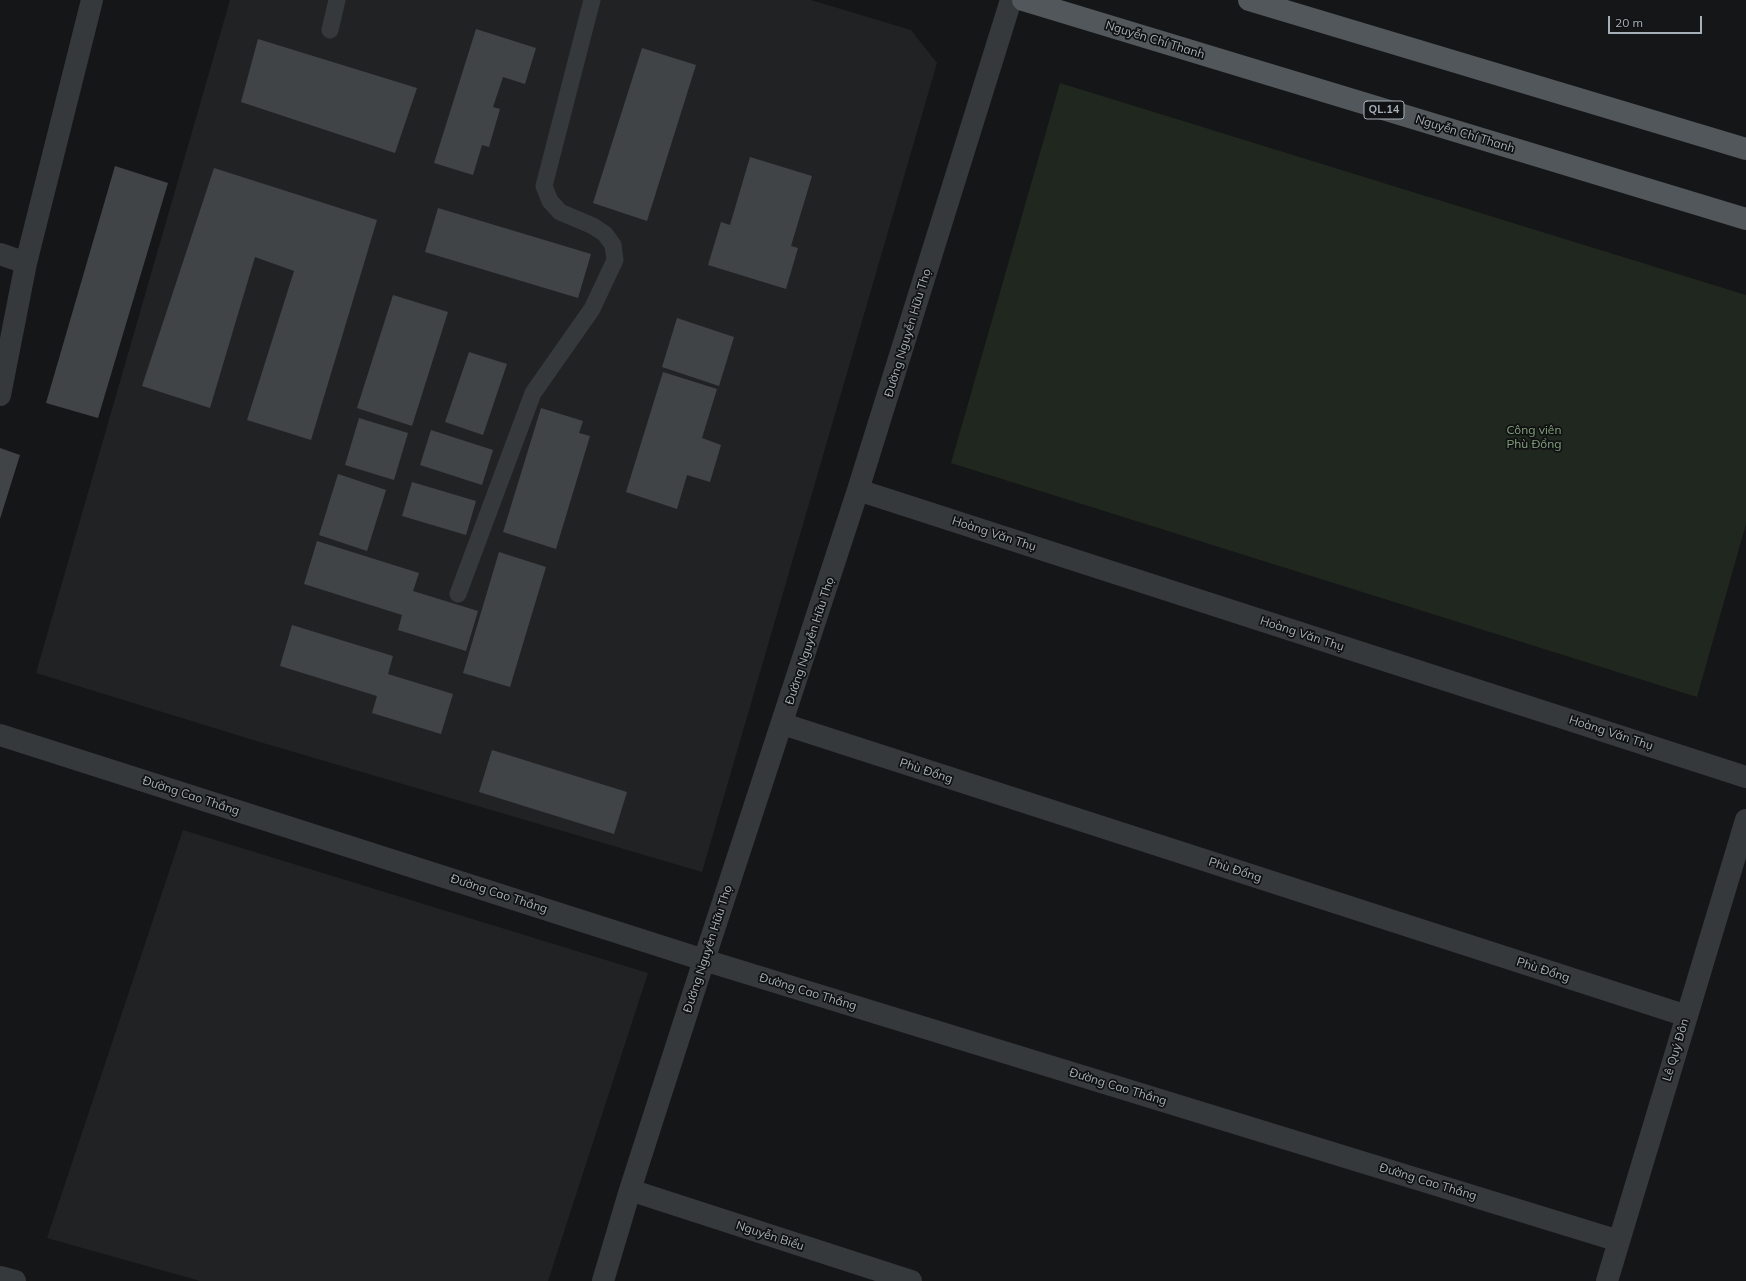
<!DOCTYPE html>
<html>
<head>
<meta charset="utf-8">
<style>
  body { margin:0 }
  #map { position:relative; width:1746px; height:1281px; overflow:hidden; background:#151617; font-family:Mulish,sans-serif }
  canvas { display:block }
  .scale { position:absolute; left:1608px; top:16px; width:94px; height:18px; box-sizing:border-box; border:2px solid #a7b0b8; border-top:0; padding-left:5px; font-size:12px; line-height:14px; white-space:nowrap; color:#a7b0b8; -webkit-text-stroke:3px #101112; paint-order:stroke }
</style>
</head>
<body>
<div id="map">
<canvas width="1746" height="1281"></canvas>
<div class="scale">20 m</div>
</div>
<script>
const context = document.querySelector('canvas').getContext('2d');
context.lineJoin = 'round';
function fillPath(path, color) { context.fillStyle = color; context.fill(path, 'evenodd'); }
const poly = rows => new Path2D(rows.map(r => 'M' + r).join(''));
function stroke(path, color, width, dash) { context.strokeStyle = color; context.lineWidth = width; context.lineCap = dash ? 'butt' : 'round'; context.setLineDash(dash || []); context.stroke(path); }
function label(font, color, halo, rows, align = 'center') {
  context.font = font + ' Mulish,sans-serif'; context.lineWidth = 3.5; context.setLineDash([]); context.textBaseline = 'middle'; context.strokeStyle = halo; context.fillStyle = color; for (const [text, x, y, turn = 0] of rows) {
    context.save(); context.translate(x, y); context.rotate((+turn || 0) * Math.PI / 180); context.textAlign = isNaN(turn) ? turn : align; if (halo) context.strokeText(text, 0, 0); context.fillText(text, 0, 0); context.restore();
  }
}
fillPath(poly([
  [230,0,811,0,911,30,937,63,702,872,253,740,36,673],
  [183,830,648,973,548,1281,200,1281,47,1238]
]), '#212224');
fillPath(poly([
  [1060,83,1746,295,1746,524,1697,697,951,463]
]), '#20271f');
fillPath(poly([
  [476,29,536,48,525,84,503,77,493,107,500,109,489,147,482,145,473,175,434,163],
  [258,39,417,88,395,153,241,102],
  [642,48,696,65,647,221,593,203],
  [750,157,812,176,791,246,798,248,786,289,708,265,721,222,730,225],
  [115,166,168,183,98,418,46,403],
  [214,168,377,220,311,440,247,420,294,271,255,257,210,408,142,386],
  [438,208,591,254,578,298,425,252],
  [393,295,448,312,412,426,357,408],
  [677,318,734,337,719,386,662,367],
  [469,352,507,364,483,435,445,422],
  [663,372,717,389,702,438,721,445,710,482,687,475,677,509,626,492],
  [541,408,583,421,579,433,590,436,556,549,503,532],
  [359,418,408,433,394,480,345,465],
  [431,430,493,450,482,485,420,465],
  [0,448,20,455,0,519],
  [338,474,386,490,367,551,319,535],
  [412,482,476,501,466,535,402,516],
  [317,541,419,573,413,591,478,611,466,651,398,630,402,615,304,584],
  [499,552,546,567,510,687,463,673],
  [292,625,393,656,388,674,453,694,441,734,372,713,377,696,280,666],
  [492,750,627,792,614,834,479,792]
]), '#414447');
stroke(poly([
  [330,30,337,0],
  [458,594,533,393,592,309,615,260,613,245,605,234,593,226,560,212,550,201,544,186,592,0]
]), '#36393c', 17);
stroke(poly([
  [0,254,26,263,0,395],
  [26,263,92,0],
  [858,490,1746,777],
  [783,724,1687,1016],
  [0,735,704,960,1619,1241],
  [630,1190,911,1281],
  [0,1277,15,1281],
  [603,1281,630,1190,704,960,858,490,1011,0],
  [1607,1281,1746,820]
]), '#36393c', 22);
stroke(poly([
  [1023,0,1746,219],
  [1249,0,1746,149]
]), '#52575b', 22);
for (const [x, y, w] of [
  [1384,110,40]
]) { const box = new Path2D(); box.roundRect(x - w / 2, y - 9, w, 18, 3); context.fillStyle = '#101112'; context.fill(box); stroke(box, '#a7b0b8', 1); }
label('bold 11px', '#a7b0b8', null, [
  ["QL.14",1384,110]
]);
label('12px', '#a7b0b8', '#101112', [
  ["Nguyễn Chí Thanh",1155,40,17],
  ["Nguyễn Chí Thanh",1465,134,17],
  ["Đường Nguyễn Hữu Thọ",908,333,-73],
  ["Hoàng Văn Thụ",994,534,18],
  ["Hoàng Văn Thụ",1302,634,18],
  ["Đường Nguyễn Hữu Thọ",810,641,-72],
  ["Hoàng Văn Thụ",1611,733,18],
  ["Phù Đổng",926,771,18],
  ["Đường Cao Thắng",191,796,18],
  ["Phù Đổng",1235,870,18],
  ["Đường Cao Thắng",499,894,18],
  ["Đường Nguyễn Hữu Thọ",708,949,-72],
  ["Phù Đổng",1543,970,18],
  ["Đường Cao Thắng",808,992,17],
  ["Lê Quý Đôn",1676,1050,-73],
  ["Đường Cao Thắng",1118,1087,17],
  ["Đường Cao Thắng",1428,1182,17],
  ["Nguyễn Biểu",770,1236,18]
]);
label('12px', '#85a37e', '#101112', [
  ["Công viên",1534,430],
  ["Phù Đổng",1534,444]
]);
</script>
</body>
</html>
